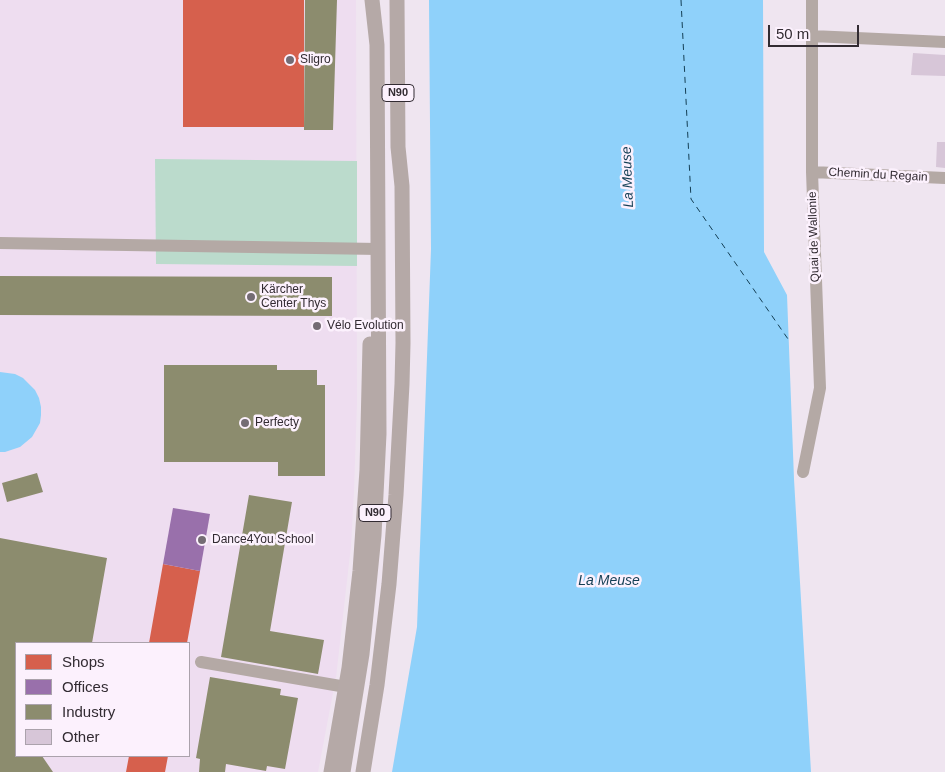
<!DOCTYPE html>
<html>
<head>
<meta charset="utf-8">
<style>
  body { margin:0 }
  #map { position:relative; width:945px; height:772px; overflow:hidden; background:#efe5f0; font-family:Helvetica,sans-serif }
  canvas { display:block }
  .legend { position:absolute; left:15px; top:642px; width:175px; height:115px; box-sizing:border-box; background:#fcf1fd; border:1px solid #aba2ac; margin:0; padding:6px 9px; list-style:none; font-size:15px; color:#322b32 }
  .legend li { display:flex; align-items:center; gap:10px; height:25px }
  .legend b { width:25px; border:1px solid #aba2ac }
  .scale { position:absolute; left:768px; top:25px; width:91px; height:22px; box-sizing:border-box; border:2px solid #322b32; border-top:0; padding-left:6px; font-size:15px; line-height:18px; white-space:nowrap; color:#322b32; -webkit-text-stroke:4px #fcf1fd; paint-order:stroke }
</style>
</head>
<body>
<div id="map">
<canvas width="945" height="772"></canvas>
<ul class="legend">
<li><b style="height:14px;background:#d6604d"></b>Shops</li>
<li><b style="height:14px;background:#9970ab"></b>Offices</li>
<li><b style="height:14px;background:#8c8c6e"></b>Industry</li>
<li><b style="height:14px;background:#d7c6d8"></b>Other</li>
</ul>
<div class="scale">50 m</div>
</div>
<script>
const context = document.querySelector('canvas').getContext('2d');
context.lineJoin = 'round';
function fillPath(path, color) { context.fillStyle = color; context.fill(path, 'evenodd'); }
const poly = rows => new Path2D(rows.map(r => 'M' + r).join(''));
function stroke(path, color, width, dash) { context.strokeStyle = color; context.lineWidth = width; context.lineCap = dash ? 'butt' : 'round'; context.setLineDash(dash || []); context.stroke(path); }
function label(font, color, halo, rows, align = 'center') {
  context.font = font + ' Helvetica,sans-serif'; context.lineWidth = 5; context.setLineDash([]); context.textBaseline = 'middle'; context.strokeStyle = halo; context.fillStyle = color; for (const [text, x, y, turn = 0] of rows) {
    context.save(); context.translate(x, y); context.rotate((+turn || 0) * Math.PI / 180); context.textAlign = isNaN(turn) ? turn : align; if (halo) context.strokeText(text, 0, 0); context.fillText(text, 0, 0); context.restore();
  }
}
fillPath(poly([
  [0,0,356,0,357,402,354,491,351,546,336,677,318,772,0,772],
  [16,643,189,643,189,756,16,756]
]), '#eeddf0');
fillPath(poly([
  [155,159,357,161,357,266,156,264]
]), '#bbdbcc');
fillPath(poly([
  [429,0,763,0,764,252,787,295,794,479,811,772,392,772,417,627,431,249],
  [0,372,15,374,23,378,35,390,39,398,41,407,41,415,40,423,32,437,20,447,5,452,0,452]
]), '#8fd1fa');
fillPath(poly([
  [183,0,304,0,304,127,183,127],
  [163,564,200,571,187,643,149,643],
  [129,756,168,756,165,772,126,772]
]), '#d6604d');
fillPath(poly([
  [173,508,210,514,200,571,163,564]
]), '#9970ab');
fillPath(poly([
  [305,0,337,0,333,130,304,130],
  [0,276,332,277,332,316,0,315],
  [164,365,277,365,277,370,317,370,317,385,325,385,325,476,278,476,278,462,164,462],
  [37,473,43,492,7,502,2,483],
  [249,495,292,502,270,631,324,640,318,674,221,657],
  [0,538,107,558,92,643,16,643,16,756,42,756,53,772,0,772],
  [210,677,281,689,280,695,298,698,285,769,267,766,266,771,226,764,225,772,199,772,200,759,196,758]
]), '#8c8c6e');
stroke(poly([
  [681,0,691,199,788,339]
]), '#143f55', 1, [6, 5]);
fillPath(poly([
  [913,53,945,55,945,76,911,75],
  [937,142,945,142,945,168,936,167]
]), '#d7c6d8');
stroke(poly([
  [812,36,945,42],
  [812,172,945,178],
  [0,243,379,249],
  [803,472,820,388,812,172,812,0],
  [201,662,346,687]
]), '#b4a9a5', 12);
stroke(poly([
  [331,772,349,668,360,571,367,470,370,344],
  [343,772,362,654,367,605,374,535,379,434,377,45,372,0],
  [363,772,377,685,389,584,396,495,402,384,403,343,402,186,398,147,397,0]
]), '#b5a9a7', 15);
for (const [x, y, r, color] of [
  [290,60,5,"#746c74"],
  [251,297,5,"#746c74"],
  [317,326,5,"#746c74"],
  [245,423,5,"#746c74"],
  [202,540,5,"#746c74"]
]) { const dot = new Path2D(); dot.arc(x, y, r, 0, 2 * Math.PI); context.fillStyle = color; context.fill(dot); stroke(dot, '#fcf1fd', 2); }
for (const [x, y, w] of [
  [398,93,32],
  [375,513,32]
]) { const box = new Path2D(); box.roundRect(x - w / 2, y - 8.5, w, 17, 4); context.fillStyle = '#fcf1fd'; context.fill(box); stroke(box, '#322b32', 1); }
label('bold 11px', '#322b32', null, [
  ["N90",398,93],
  ["N90",375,513]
]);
label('12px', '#322b32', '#fcf1fd', [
  ["Sligro",300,60],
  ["Kärcher",261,290],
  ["Center Thys",261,304],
  ["Vélo Evolution",327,326],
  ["Perfecty",255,423],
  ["Dance4You School",212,540]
], 'left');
label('12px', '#322b32', '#fcf1fd', [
  ["Chemin du Regain",878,175,3],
  ["Quai de Wallonie",814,237,-92]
]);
label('italic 14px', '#143f55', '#fcf1fd', [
  ["La Meuse",628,177,-92],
  ["La Meuse",609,581]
]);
</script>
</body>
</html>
